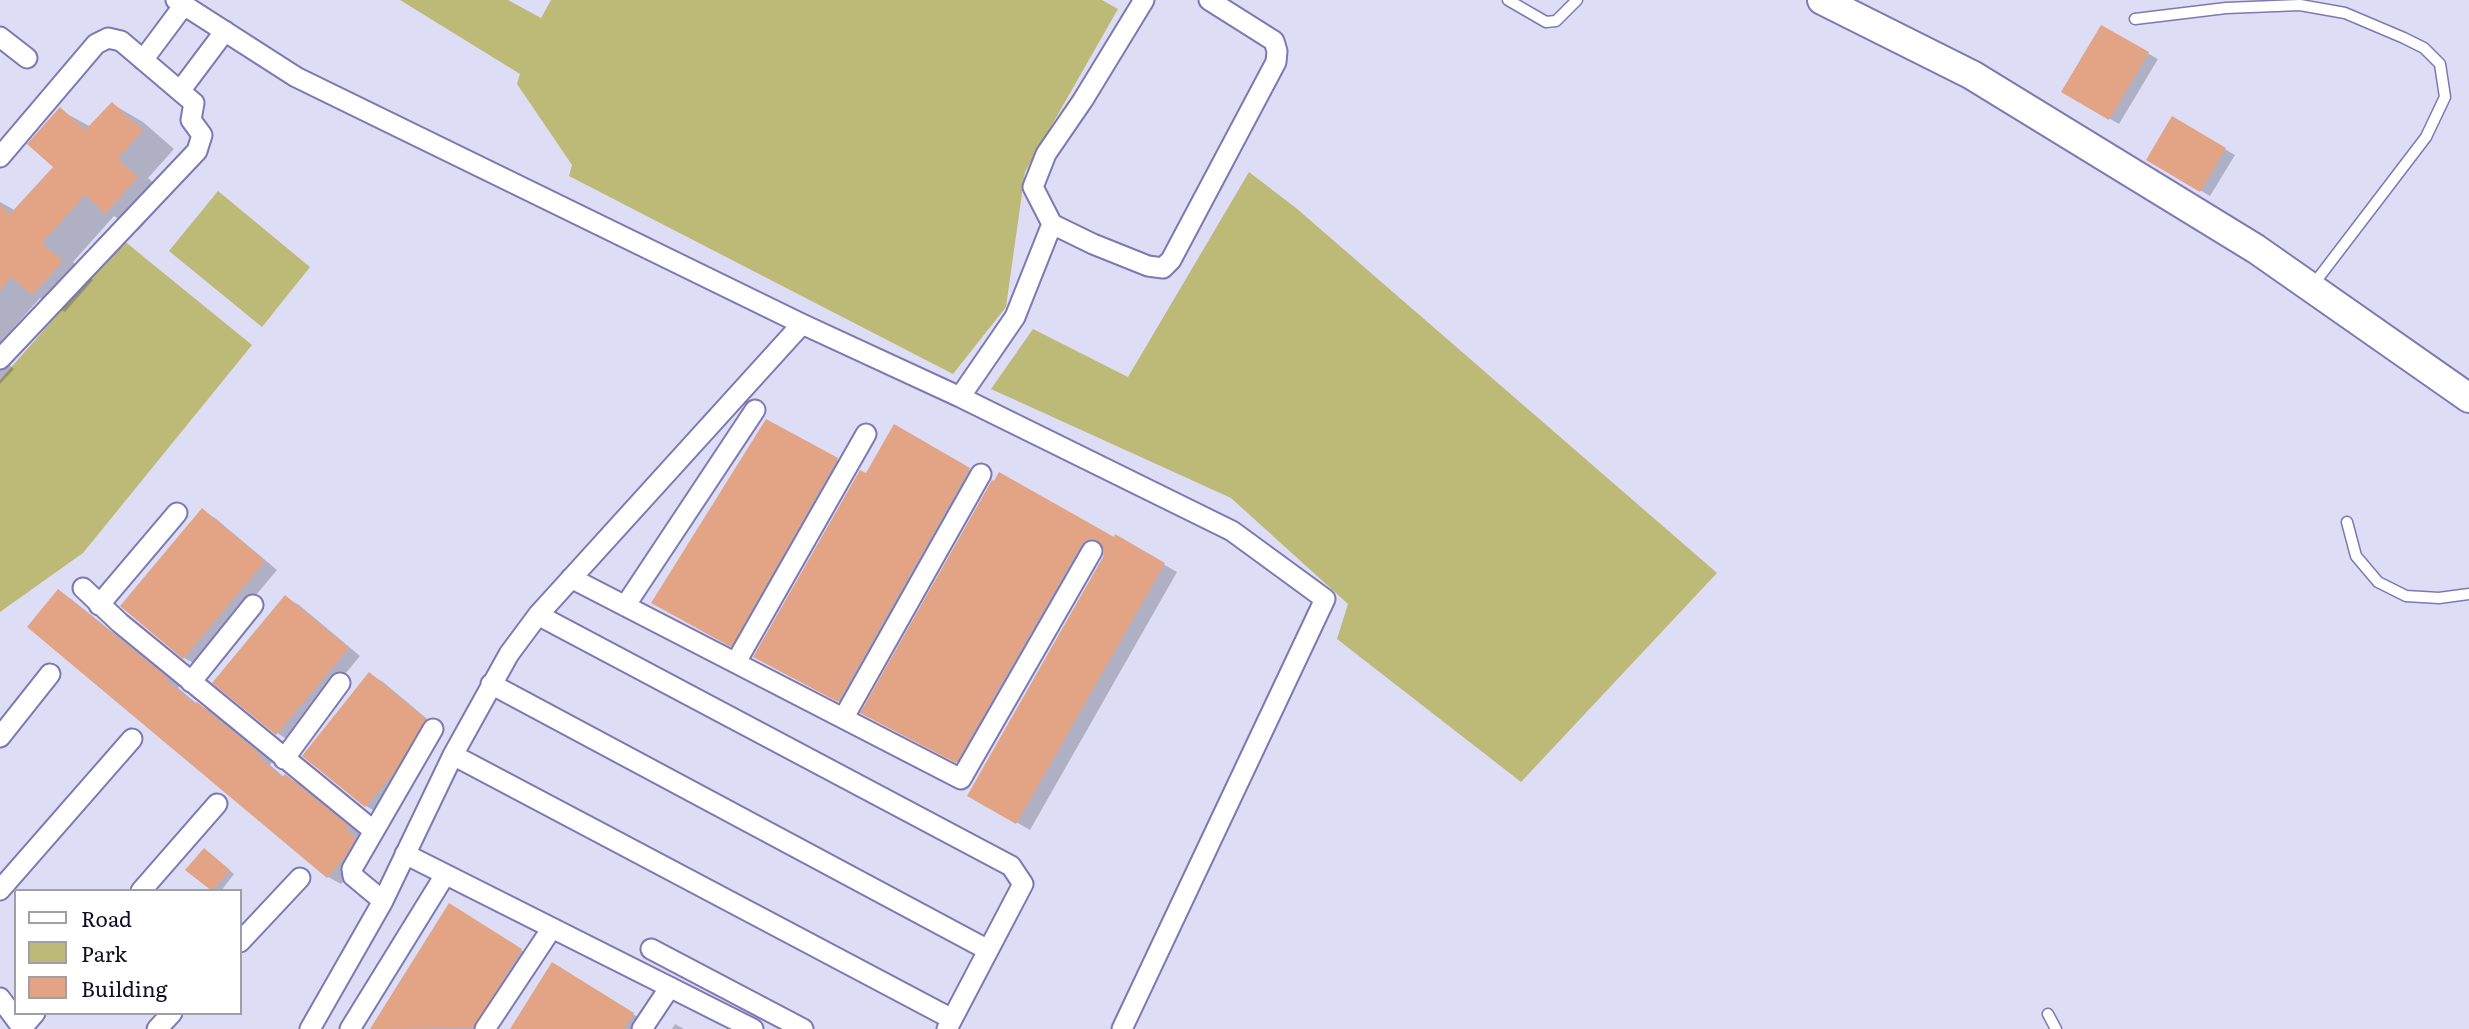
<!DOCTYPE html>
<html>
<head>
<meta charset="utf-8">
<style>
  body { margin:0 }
  #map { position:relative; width:2469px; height:1029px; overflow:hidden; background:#ddddf6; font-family:Literata,serif }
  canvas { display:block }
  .legend { position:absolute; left:14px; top:889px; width:228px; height:126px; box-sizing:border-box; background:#fff; border:2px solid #9f9fa7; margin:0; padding:9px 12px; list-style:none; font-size:21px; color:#100e23 }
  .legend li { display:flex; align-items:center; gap:14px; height:35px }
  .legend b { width:35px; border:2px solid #9f9fa7 }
</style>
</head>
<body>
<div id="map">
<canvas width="2469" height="1029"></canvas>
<ul class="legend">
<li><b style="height:9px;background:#fff"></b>Road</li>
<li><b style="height:19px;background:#bdba78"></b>Park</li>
<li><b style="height:19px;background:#e3a385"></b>Building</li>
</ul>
</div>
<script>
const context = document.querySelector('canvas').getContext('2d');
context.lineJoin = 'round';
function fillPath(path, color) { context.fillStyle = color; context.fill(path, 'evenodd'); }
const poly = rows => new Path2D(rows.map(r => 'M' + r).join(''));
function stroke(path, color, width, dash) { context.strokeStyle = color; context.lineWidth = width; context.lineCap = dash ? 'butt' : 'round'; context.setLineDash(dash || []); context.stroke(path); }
fillPath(poly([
  [400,0,508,0,541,18,551,0,1102,0,1118,9,1025,172,1006,307,953,374,569,176,572,165,517,84,520,74],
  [1249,172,1296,208,1717,573,1521,782,1337,639,1348,604,1231,498,991,389,1033,329,1128,377],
  [218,191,310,267,262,327,169,251],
  [123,240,252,345,83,553,0,612,0,380]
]), '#bdba78');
fillPath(poly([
  [2102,27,2158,59,2119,124,2064,92],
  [112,104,143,122,174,149,148,178,168,196,138,231,114,216,73,262,93,280,65,312,40,298,0,343,0,202,16,211,56,167,60,110,91,127],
  [2172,119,2235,155,2210,196,2148,160],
  [0,357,14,369,0,384],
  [767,421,850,467,744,652,654,602],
  [894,426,982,477,852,708,768,664],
  [992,482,1114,539,1116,537,1177,572,1030,830,969,795,1104,558,1106,550,1104,546,1094,552,970,769,876,720],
  [202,511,215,518,277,570,197,665,184,658,122,606],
  [58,591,71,599,180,686,178,688,196,703,210,711,272,762,270,765,284,777,298,783,361,835,358,838,368,847,357,865,341,884,328,877,29,626],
  [286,598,299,605,360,656,290,741,277,733],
  [370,674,383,682,438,728,378,813,366,806],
  [210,854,234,874,221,891,212,890],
  [449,906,534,958,490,1029,372,1029],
  [565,972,646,1022,641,1029,512,1029],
  [675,1024,684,1029,672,1029]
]), '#0003');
fillPath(poly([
  [2101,25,2149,52,2109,120,2061,92],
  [112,102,143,130,118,159,138,177,105,214,85,195,42,243,63,261,32,295,11,277,0,290,0,205,10,214,53,167,27,144,60,107,85,130],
  [2172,116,2226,148,2200,192,2146,160],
  [766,419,838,458,731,647,651,603],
  [894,424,970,468,838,702,753,657,860,470,866,473],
  [999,472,1114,537,1115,534,1165,563,1016,824,967,796,1103,557,1104,550,1099,541,1091,539,1081,545,956,763,860,713,992,480,994,481],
  [202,508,265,561,183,659,120,606],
  [58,589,168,678,166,680,195,704,197,702,260,754,258,756,282,777,285,774,349,826,346,830,356,838,344,858,327,878,27,627],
  [285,595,349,648,276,735,212,683],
  [369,672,426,719,394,773,365,807,302,756],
  [204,848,230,870,212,891,185,870],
  [449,903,522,949,473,1028,370,1029],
  [552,962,634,1013,624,1029,510,1029]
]), '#e3a385');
const lane = poly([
  [1508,0,1546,22,1556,21,1577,0],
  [2135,19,2226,8,2300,5,2345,13,2404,38,2424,48,2440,64,2445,97,2426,137,2313,285],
  [2347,522,2356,556,2378,582,2406,596,2439,598,2469,594],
  [2048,1014,2056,1029]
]);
const street = poly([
  [176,0,296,77,802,324,960,397,1232,531,1325,599,1122,1029],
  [1144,0,1083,100,1046,154,1033,187,1052,224,1093,244,1148,266,1163,268,1171,260,1276,62,1277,51,1274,41,1209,0],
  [0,37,27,58],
  [143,60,184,5],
  [180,91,225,31],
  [0,157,96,44,108,38,121,41,194,103,191,120,202,135,197,151,0,359],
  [960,397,1015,317,1052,224],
  [571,578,961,779,1092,551],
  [83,588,120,623,374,831],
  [99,605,177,513],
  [625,606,755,410],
  [538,615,1011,866,1023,884,947,1029],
  [736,662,866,434],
  [191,682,253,605],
  [491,684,988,950],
  [844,717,981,474],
  [0,737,50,674],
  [453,755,952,1019],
  [284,759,340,683],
  [405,854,753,1029],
  [0,890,132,739],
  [141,891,217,804],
  [383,901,353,876,352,869,433,729],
  [240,942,300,878],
  [651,949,803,1029],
  [0,998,23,1029],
  [22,1028,35,1013],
  [157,1029,172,1013],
  [310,1029,383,901,453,755,509,654,538,615,802,324],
  [350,1029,445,875],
  [485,1029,552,928],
  [642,1029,670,987]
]);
const secondary = poly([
  [1822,0,1972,75,2256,249,2469,398]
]);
stroke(lane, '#7c79b3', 13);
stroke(street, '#7c79b3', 23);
stroke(secondary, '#7c79b3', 32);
stroke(lane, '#fff', 10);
stroke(street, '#fff', 19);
stroke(secondary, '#fff', 28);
</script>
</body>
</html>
